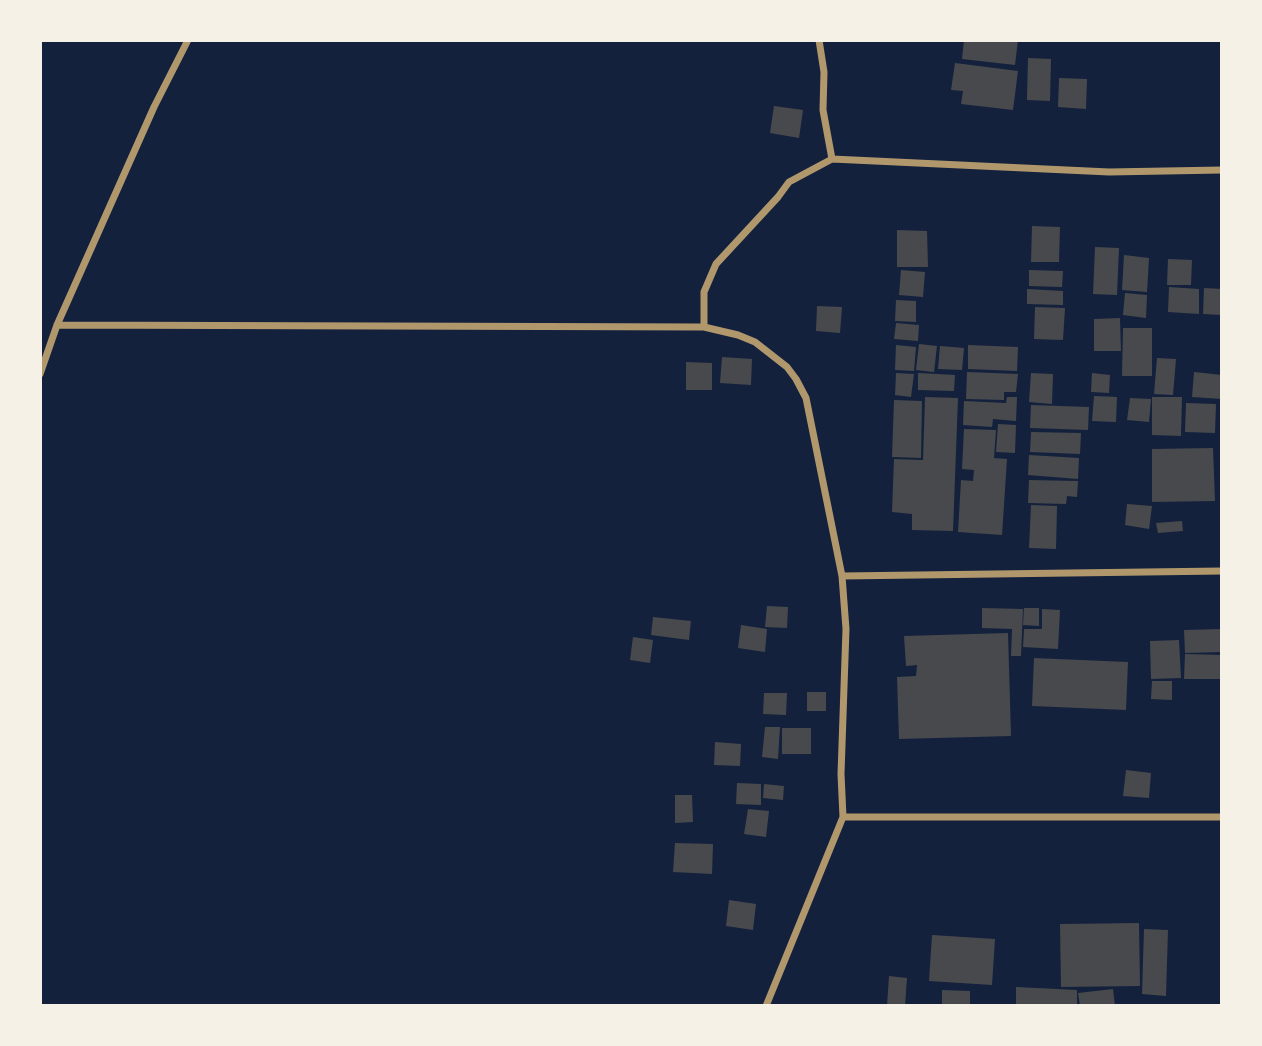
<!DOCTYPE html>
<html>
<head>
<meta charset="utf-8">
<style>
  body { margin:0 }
  #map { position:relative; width:1262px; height:1046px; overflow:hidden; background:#14213d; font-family:"Exo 2",sans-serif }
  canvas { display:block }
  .frame { position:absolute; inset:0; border:42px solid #f6f1e7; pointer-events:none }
</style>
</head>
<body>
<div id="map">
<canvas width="1262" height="1046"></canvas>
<div class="frame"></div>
</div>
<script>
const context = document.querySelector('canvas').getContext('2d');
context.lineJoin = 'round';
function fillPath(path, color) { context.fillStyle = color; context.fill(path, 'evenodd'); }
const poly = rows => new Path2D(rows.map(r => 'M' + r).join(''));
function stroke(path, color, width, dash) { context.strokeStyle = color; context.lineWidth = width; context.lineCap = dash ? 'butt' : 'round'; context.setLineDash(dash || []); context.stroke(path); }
fillPath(poly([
  [964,40,1018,40,1015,65,962,59],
  [1028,58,1051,59,1050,101,1027,100],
  [955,63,1018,71,1013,110,961,104,963,91,951,90],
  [1059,78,1087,79,1086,109,1058,107],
  [774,106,803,110,799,138,770,133],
  [1032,226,1060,227,1059,262,1031,262],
  [897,230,927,231,928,267,897,267],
  [1095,247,1119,248,1117,295,1093,294],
  [1124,255,1149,258,1147,292,1122,290],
  [1168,259,1192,260,1191,285,1167,285],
  [901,270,925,272,923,297,899,295],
  [1029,270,1063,271,1062,287,1029,286],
  [1169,287,1199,289,1199,314,1168,312],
  [1204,288,1222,289,1222,315,1203,314],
  [1027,289,1063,291,1063,305,1027,304],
  [1125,293,1147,295,1146,318,1123,315],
  [896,300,916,301,916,322,895,321],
  [817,306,842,307,840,333,816,331],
  [1035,307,1065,308,1063,340,1034,339],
  [1120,318,1121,351,1094,351,1094,319],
  [896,323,919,325,918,341,894,339],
  [1123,328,1152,328,1152,376,1122,376],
  [919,344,937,346,934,372,916,370],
  [896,345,916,347,914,371,895,370],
  [968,345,1018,347,1017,371,968,369],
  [940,346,964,348,962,370,938,369],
  [722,357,752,359,751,385,720,383],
  [1157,358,1176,359,1173,395,1154,394],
  [686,362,712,363,712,390,686,390],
  [967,372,1018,374,1016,392,1004,392,1004,400,966,399],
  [1194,372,1222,375,1222,399,1192,397],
  [896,373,914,374,911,397,895,395],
  [918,373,955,375,954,391,918,390],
  [1031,373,1053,374,1052,404,1029,402],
  [1092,373,1110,375,1109,393,1091,392],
  [1094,396,1117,397,1116,422,1092,421],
  [925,397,958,398,953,531,912,530,912,514,892,512,894,459,923,460],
  [1007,397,1017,397,1016,421,993,419,992,427,963,425,964,401,1006,403],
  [1152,397,1182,397,1181,436,1152,435],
  [1130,398,1151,399,1149,422,1127,420],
  [894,400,922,401,921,458,892,457],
  [1186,403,1216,404,1215,433,1185,432],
  [1031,405,1089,407,1088,430,1030,428],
  [998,424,1016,425,1015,453,996,452],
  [964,429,996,430,994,458,1007,459,1002,535,958,532,961,480,973,481,974,470,962,469],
  [1031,432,1081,433,1080,454,1030,452],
  [1213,448,1215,501,1152,502,1152,449],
  [1029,455,1079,458,1078,479,1028,475],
  [1029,480,1078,481,1077,497,1067,496,1066,504,1028,503],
  [1127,504,1152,506,1149,529,1125,525],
  [1031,505,1057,506,1056,549,1029,548],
  [1182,521,1183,531,1158,533,1156,523],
  [767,606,788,607,787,628,765,627],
  [982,608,1023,609,1021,656,1011,656,1012,629,982,628],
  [1024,608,1039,608,1039,626,1023,625],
  [1042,609,1060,610,1058,649,1023,647,1024,629,1042,629],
  [653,617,691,621,689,640,651,635],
  [741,625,767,629,765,652,738,648],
  [1222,629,1222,652,1185,653,1184,630],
  [1008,633,1011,736,899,739,897,677,916,676,917,665,906,666,904,636],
  [633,637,653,640,650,663,630,660],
  [1179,640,1181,678,1151,679,1150,641],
  [1185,654,1222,655,1222,679,1184,679],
  [1034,658,1128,662,1126,710,1032,706],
  [1152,681,1172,681,1172,700,1151,699],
  [807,692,826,692,826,711,807,711],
  [764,693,787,693,786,715,763,714],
  [765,727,780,727,778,759,762,757],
  [782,728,811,728,811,754,782,754],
  [715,742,741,744,740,766,714,765],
  [1126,770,1151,773,1149,798,1123,796],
  [737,783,761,784,761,805,736,804],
  [764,784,784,786,783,800,763,798],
  [675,795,692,795,693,822,675,823],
  [748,809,769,811,766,837,744,834],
  [675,843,713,844,712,874,673,872],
  [729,900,756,904,753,930,726,926],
  [1139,923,1140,986,1061,987,1060,924],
  [1144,929,1168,930,1166,996,1142,994],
  [932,935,995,939,992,985,929,981],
  [889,976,907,978,905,1006,887,1006],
  [1016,987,1077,990,1077,1006,1016,1006],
  [1113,989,1115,1006,1080,1006,1078,993],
  [942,990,970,991,970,1006,942,1006]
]), '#48494c');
stroke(poly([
  [832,159,1109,172,1222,170],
  [57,325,704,327,738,335,755,342,787,367,796,379,806,398,842,576,846,629,841,774,843,817,766,1006],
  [704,327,704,292,716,264,778,197,789,182,832,159,823,110,824,72,819,40],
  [40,374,57,325,154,107,188,40],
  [842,576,1222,571],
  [843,817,1222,817]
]), '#b1986c', 7);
</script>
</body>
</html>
